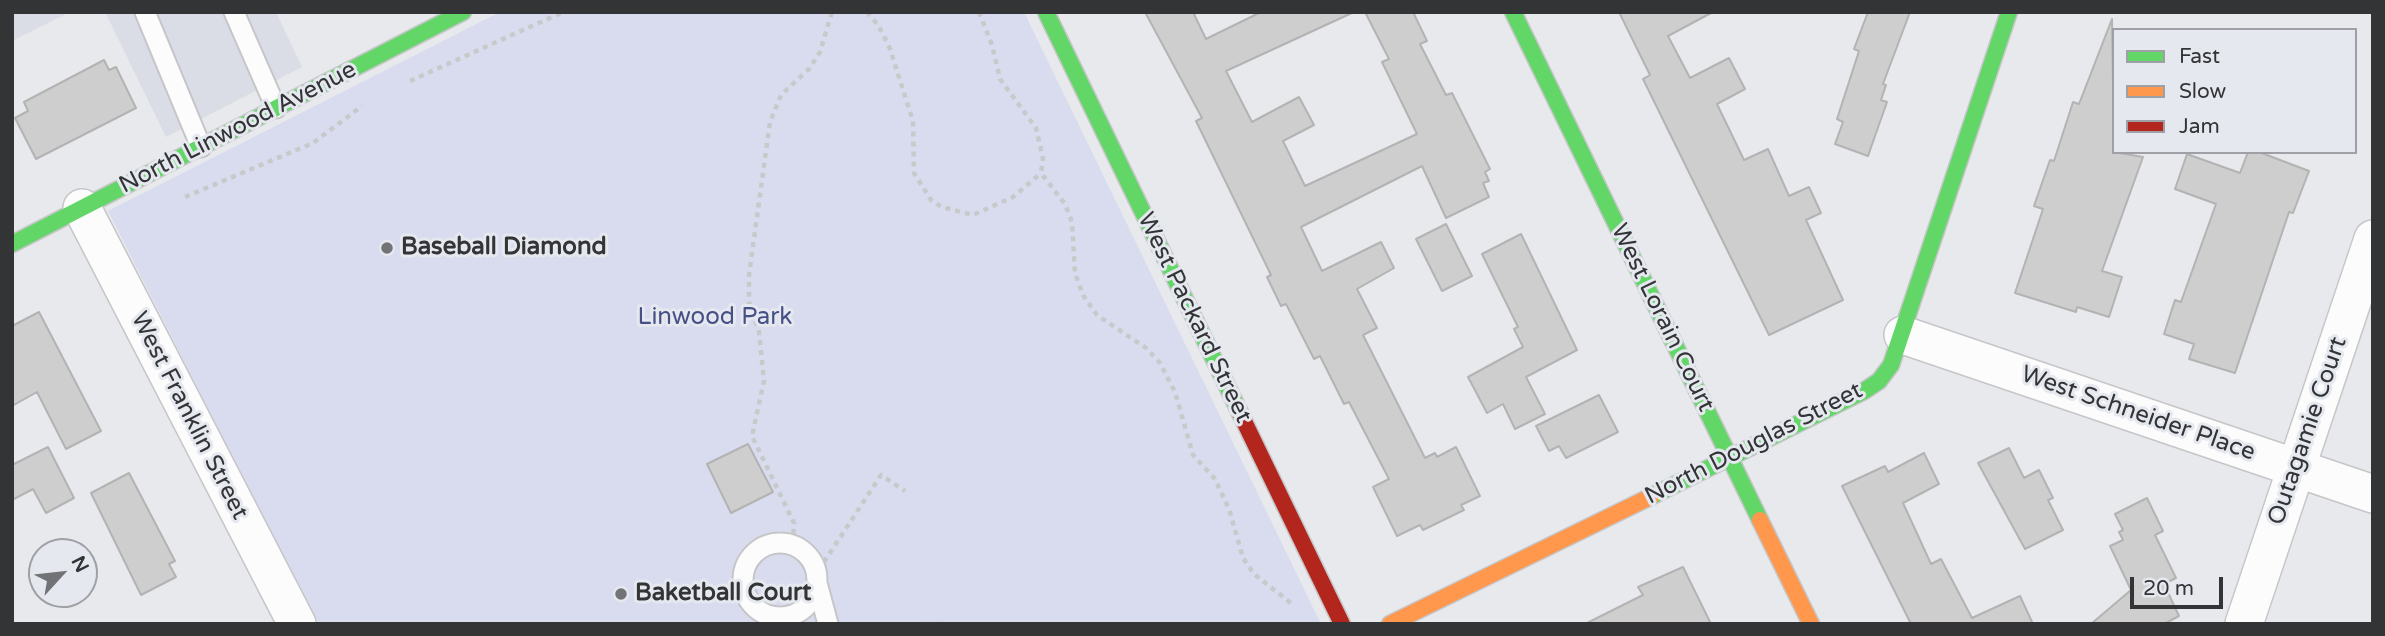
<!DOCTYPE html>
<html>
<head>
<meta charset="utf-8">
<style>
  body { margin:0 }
  #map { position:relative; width:2385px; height:636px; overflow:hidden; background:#e8e9ed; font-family:"Varela Round",sans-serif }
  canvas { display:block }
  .frame { position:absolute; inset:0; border:14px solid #333436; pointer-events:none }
  .legend { position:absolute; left:2112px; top:28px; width:245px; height:126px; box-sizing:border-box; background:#e6e8ef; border:2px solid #9ea0a5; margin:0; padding:9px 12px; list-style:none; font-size:21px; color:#333436 }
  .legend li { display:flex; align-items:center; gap:14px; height:35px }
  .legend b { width:35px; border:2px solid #9ea0a5 }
  .north { position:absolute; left:28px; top:538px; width:70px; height:70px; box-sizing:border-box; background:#e6e8ef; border:2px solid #9ea0a5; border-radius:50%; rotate:63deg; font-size:19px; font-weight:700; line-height:28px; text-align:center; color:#333436 }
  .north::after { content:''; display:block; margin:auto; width:24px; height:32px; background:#727376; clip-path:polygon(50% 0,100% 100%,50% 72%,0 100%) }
  .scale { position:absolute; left:2130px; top:577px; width:93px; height:32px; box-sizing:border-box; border:4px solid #333436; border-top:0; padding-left:9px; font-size:21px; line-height:24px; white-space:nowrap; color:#333436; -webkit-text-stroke:5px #e6e8ef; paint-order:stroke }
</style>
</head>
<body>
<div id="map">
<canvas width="2385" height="636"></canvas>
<div class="frame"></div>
<ul class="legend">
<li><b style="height:9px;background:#63d668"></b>Fast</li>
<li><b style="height:9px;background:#ff974d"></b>Slow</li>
<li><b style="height:9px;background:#b3261e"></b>Jam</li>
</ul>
<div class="north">N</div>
<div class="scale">20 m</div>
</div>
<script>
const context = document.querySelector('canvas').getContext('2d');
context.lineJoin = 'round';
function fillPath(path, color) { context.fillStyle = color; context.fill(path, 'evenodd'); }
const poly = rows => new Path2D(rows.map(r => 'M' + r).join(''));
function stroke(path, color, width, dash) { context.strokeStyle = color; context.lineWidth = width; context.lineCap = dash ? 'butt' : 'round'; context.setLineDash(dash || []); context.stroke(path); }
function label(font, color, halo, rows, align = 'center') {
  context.font = font + ' "Varela Round",sans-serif'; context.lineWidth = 6; context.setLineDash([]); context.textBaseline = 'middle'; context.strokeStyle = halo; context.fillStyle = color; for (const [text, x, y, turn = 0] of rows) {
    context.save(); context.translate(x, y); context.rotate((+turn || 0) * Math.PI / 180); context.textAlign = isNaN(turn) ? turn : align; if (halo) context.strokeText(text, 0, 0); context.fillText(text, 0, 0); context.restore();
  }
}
fillPath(poly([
  [12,12,70,12,12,41],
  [105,12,276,12,302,67,166,137]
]), '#dadde6');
fillPath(poly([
  [500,12,1024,12,1321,624,317,624,108,211]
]), '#d8dcee');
const building = poly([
  [1145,12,1193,12,1206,39,1261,12,1354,12,1226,71,1252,122,1299,97,1314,125,1283,141,1305,186,1417,134,1382,62,1389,59,1365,12,1413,12,1427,41,1420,44,1446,95,1452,93,1490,169,1485,172,1489,181,1483,183,1489,197,1446,218,1422,166,1301,227,1322,271,1381,242,1394,268,1357,289,1377,328,1363,335,1425,458,1435,453,1437,457,1456,447,1480,496,1461,505,1464,510,1423,530,1420,525,1397,536,1373,487,1389,479,1349,402,1344,404,1320,356,1314,359,1286,304,1281,306,1267,277,1271,275,1196,121,1202,118,1145,12],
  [1619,12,1713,12,1668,36,1690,78,1729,58,1745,89,1717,104,1744,160,1768,149,1789,196,1809,187,1821,213,1806,220,1843,300,1769,335,1643,79,1650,75,1619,12],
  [1868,12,1910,12,1883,84,1886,85,1881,100,1887,102,1868,156,1835,144,1843,122,1837,119,1859,51,1854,49,1868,12],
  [2112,19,2114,152,2143,157,2102,271,2122,277,2109,317,2077,307,2076,312,2015,293,2043,209,2034,206,2050,160,2054,161,2073,102,2079,104,2112,19],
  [104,60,109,70,116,67,136,108,36,159,15,118,28,111,24,102,104,60],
  [2248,152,2259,152,2309,171,2293,213,2289,212,2235,373,2189,359,2194,344,2164,334,2175,300,2181,302,2216,204,2175,189,2187,154,2240,173,2248,152],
  [1446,224,1472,276,1442,291,1416,239,1446,224],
  [1521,234,1577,350,1526,377,1545,414,1515,429,1503,404,1487,413,1468,377,1523,347,1514,329,1518,327,1482,254,1521,234],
  [39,312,101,431,66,449,37,392,12,406,12,326,39,312],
  [1599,395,1618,432,1566,458,1559,446,1549,451,1536,426,1599,395],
  [748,444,773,492,731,513,707,464,748,444],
  [48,447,74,498,46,513,33,489,12,500,12,465,48,447],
  [2009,448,2024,478,2039,470,2053,498,2048,500,2063,530,2025,549,1978,463,2009,448],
  [1924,453,1939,484,1903,503,1931,564,1941,559,1972,618,2020,596,2033,624,1911,624,1842,486,1885,466,1888,472,1924,453],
  [129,473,175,561,169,564,176,577,141,595,91,493,129,473],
  [2147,498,2163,531,2155,535,2176,578,2164,584,2179,616,2164,624,2091,624,2131,590,2110,546,2123,540,2119,532,2123,530,2115,514,2147,498],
  [1683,567,1711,624,1585,624,1643,595,1638,587,1683,567]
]);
fillPath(building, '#cececf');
stroke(building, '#b3b3b4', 2);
const lane = poly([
  [145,12,201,147],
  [234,12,276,108],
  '743 580a37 37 0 1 1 74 0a37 37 0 1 1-74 0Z',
  [817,583,828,624]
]);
const street = poly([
  [82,208,297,624],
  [1903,335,2373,494],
  [2244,624,2373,239]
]);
const fast = poly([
  [1046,12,1241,415],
  [1513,12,1760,520],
  [12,244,463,12],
  [1652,496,1864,391,1879,381,1891,365,2009,12]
]);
const slow = poly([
  [1760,520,1811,624],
  [1390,624,1652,496]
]);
const jam = poly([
  [1241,415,1342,624]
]);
stroke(lane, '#c6c6c9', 23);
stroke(street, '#c6c6c9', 40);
stroke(fast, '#c6c6c9', 19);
stroke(slow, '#c6c6c9', 19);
stroke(jam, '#c6c6c9', 19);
stroke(poly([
  [867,12,878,25,889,46,913,121,914,173,931,200,942,207,973,215,1013,197,1041,173],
  [979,12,992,45,1000,79,1036,128,1043,159,1041,173,1065,204,1072,222,1075,273,1083,295,1097,315,1146,348,1160,363,1175,392,1193,455,1215,479,1229,509,1243,558,1254,574,1292,604],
  [410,81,563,12],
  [185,197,313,143,362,106],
  [793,544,794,523,752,436,764,381,759,332,749,302,749,275,770,122,781,95,809,69,820,52,832,12],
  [824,562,881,475,905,491],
  [925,624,942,624]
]), '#c8c9ca', 4.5, [5, 5]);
stroke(lane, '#fcfcfc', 19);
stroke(street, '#fcfcfc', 37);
stroke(fast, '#63d668', 16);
stroke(slow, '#ff974d', 16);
stroke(jam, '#b3261e', 16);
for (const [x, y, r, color] of [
  [387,248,7,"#727376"],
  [621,594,7,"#727376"]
]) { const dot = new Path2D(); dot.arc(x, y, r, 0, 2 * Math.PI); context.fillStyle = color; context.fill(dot); stroke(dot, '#e6e8ef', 2.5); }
label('24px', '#333436', '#e6e8ef', [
  ["North Linwood Avenue",238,128,-27],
  ["West Packard Street",1194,318,64],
  ["West Lorain Court",1662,318,64],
  ["West Schneider Place",2138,414,19],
  ["West Franklin Street",189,416,63],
  ["Outagamie Court",2308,431,-71],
  ["North Douglas Street",1754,444,-27]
]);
label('bold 24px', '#333436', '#e6e8ef', [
  ["Baseball Diamond",401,248],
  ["Baketball Court",635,594]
], 'left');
label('24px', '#465087', '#e6e8ef', [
  ["Linwood Park",715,318]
]);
</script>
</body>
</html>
